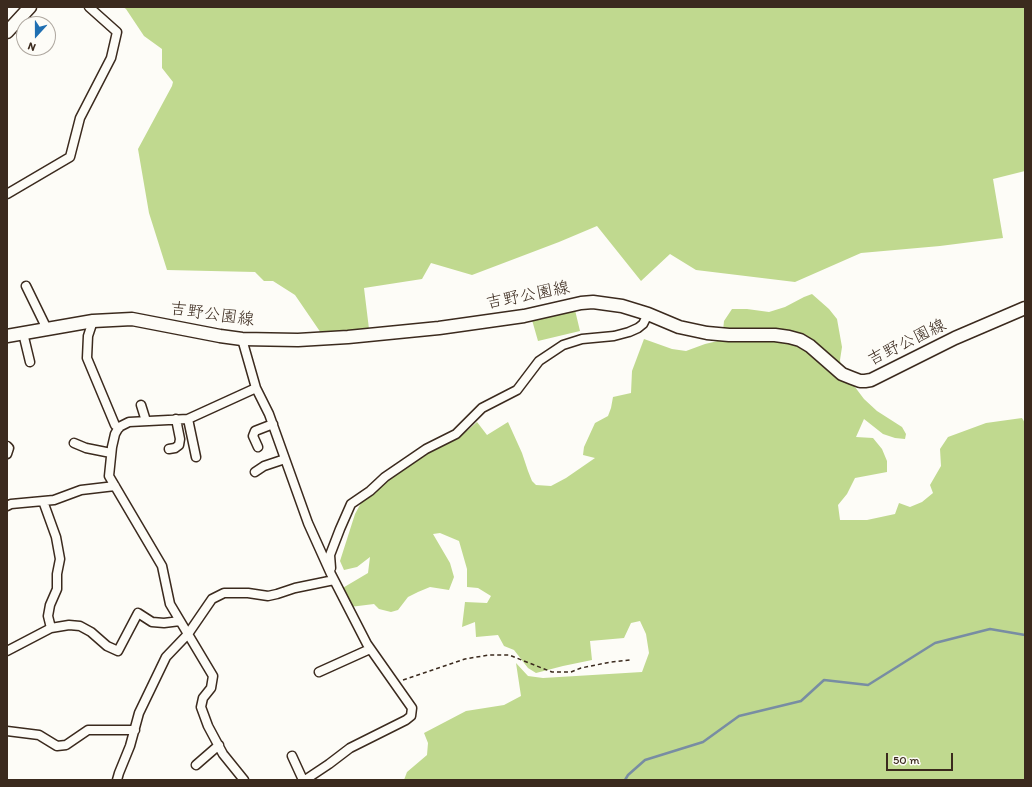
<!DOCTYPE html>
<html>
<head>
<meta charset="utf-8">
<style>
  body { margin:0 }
  #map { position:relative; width:1032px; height:787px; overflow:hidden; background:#fdfcf7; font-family:Itim,sans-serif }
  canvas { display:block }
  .frame { position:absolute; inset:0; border:8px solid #3b2a1e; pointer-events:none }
  .north { position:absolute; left:16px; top:16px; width:40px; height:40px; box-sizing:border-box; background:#fdfcf7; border:1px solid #afa8a0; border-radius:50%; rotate:201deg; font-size:11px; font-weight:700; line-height:16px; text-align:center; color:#3b2a1e }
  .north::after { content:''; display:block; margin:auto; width:14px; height:18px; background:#1f6fb2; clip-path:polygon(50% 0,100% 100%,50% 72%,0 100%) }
  .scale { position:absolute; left:886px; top:753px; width:67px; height:18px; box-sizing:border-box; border:2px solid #3b2a1e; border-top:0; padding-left:5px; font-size:12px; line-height:14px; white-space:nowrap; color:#3b2a1e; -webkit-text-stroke:3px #fdfcf7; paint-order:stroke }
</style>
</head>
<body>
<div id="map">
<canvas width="1032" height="787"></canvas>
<div class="frame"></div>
<div class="north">N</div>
<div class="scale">50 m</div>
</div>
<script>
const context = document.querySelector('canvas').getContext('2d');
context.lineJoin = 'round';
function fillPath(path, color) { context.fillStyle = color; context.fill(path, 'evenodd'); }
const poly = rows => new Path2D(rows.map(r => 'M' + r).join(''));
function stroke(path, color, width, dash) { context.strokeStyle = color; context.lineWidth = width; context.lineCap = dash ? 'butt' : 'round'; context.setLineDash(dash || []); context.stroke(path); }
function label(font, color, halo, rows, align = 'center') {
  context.font = font + ' Itim,"Klee One",sans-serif'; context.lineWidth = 4; context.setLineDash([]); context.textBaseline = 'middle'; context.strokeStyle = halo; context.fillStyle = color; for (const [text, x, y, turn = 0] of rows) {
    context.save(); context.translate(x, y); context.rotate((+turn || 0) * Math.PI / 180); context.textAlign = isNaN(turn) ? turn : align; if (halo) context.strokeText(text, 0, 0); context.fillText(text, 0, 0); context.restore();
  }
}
fillPath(poly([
  [123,7,1025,7,1025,171,993,179,1003,238,940,246,861,253,795,282,696,270,670,254,641,281,597,226,559,242,472,275,431,263,422,279,364,288,369,329,321,333,295,295,273,281,264,281,255,272,167,270,149,213,138,149,172,86,173,82,162,68,162,49,144,36,126,9],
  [812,294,829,309,837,319,842,347,840,360,843,379,855,387,864,399,877,411,902,427,906,434,905,439,895,438,883,434,864,419,856,437,873,438,882,449,887,461,887,472,855,478,847,494,838,505,840,520,867,520,895,514,899,503,910,507,922,502,933,493,930,485,941,466,940,449,948,437,986,423,1022,418,1025,423,1025,780,404,780,407,772,427,755,428,743,424,733,466,711,504,705,521,696,516,663,528,676,543,678,642,672,649,653,646,634,640,621,631,623,624,638,590,641,592,660,563,666,536,673,528,668,514,650,504,646,498,635,476,637,475,622,462,627,465,602,487,603,491,596,478,588,467,587,467,569,459,541,440,533,433,534,450,563,454,577,449,590,430,587,418,592,408,597,398,610,391,612,379,609,374,604,350,607,341,589,368,573,370,557,357,567,344,570,340,561,355,514,362,501,377,491,389,478,426,454,468,430,477,422,487,435,508,422,522,453,528,471,532,481,536,485,551,486,566,478,595,458,583,455,584,447,595,423,608,416,611,408,613,397,631,393,632,371,644,339,672,349,686,351,705,344,722,340,724,321,732,309,747,309,769,312,785,307,804,297],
  [575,310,580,331,538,341,532,320]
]), '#c0d98f');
stroke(poly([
  [625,780,628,775,645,760,703,742,739,716,801,701,824,680,868,685,935,643,990,629,1025,635]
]), '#788da3', 2.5);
const street = poly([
  [7,194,70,157,80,118,111,58,117,32,89,7],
  [26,286,47,329],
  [93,321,88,336,87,358,115,425,119,428],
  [23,333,30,362],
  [242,339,256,388,269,414,308,523,331,574,367,644,412,708,411,716,406,720,350,748,329,764,305,780],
  [141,405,146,421],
  [188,419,196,457],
  [74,443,86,448,111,453],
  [7,446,9,448,7,454],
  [258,447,253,436,255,431,273,424],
  [169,449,175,448,179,445,180,439,176,419],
  [255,472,264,466,285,459],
  [43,501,56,537,60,559,57,574,57,589,50,605,48,616,51,628],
  [7,506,11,504,54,500,81,490,115,486],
  [331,568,330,555,340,529,351,504,370,491,385,477,426,449,456,434,482,408,517,390,539,361,563,345,582,339,614,336,629,332,638,328,643,324,648,314],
  [7,651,51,628,69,625,80,626,91,632,107,646,118,651,138,613,152,622,164,623,180,621],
  [319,672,370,649],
  [7,731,39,735,57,746,66,745,88,730,135,730],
  [292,756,303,780],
  [196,765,219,745],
  [117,780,119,773,130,746,139,713,166,657,188,634,212,599,224,593,248,593,268,596,277,594,295,588,334,580],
  [244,780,223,754,208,726,201,707,203,698,211,688,213,676,170,604,162,566,109,476,112,447,115,434,119,427,129,422,188,419,256,388]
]);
const secondary = poly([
  [7,32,30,7],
  [7,336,93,321,132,319,220,336,242,339,298,340,348,337,439,328,524,316,581,303,593,302,622,306,648,314,679,327,707,333,729,335,775,335,789,337,800,340,810,346,842,374,852,378,860,381,865,381,871,380,955,338,1025,308]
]);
stroke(street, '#3b2a1e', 11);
stroke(secondary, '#3b2a1e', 15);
stroke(poly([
  [403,680,465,659,489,655,509,655,552,672,571,672,581,668,611,662,630,660]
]), '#3b2a1e', 1.5, [4, 3]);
stroke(street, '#fdfcf7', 8);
stroke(secondary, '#fdfcf7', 12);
label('17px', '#3b2a1e', '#fdfcf7', [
  ["吉野公園線",528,296,-11],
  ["吉野公園線",212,315,8],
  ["吉野公園線",907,343,-26]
]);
</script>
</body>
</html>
